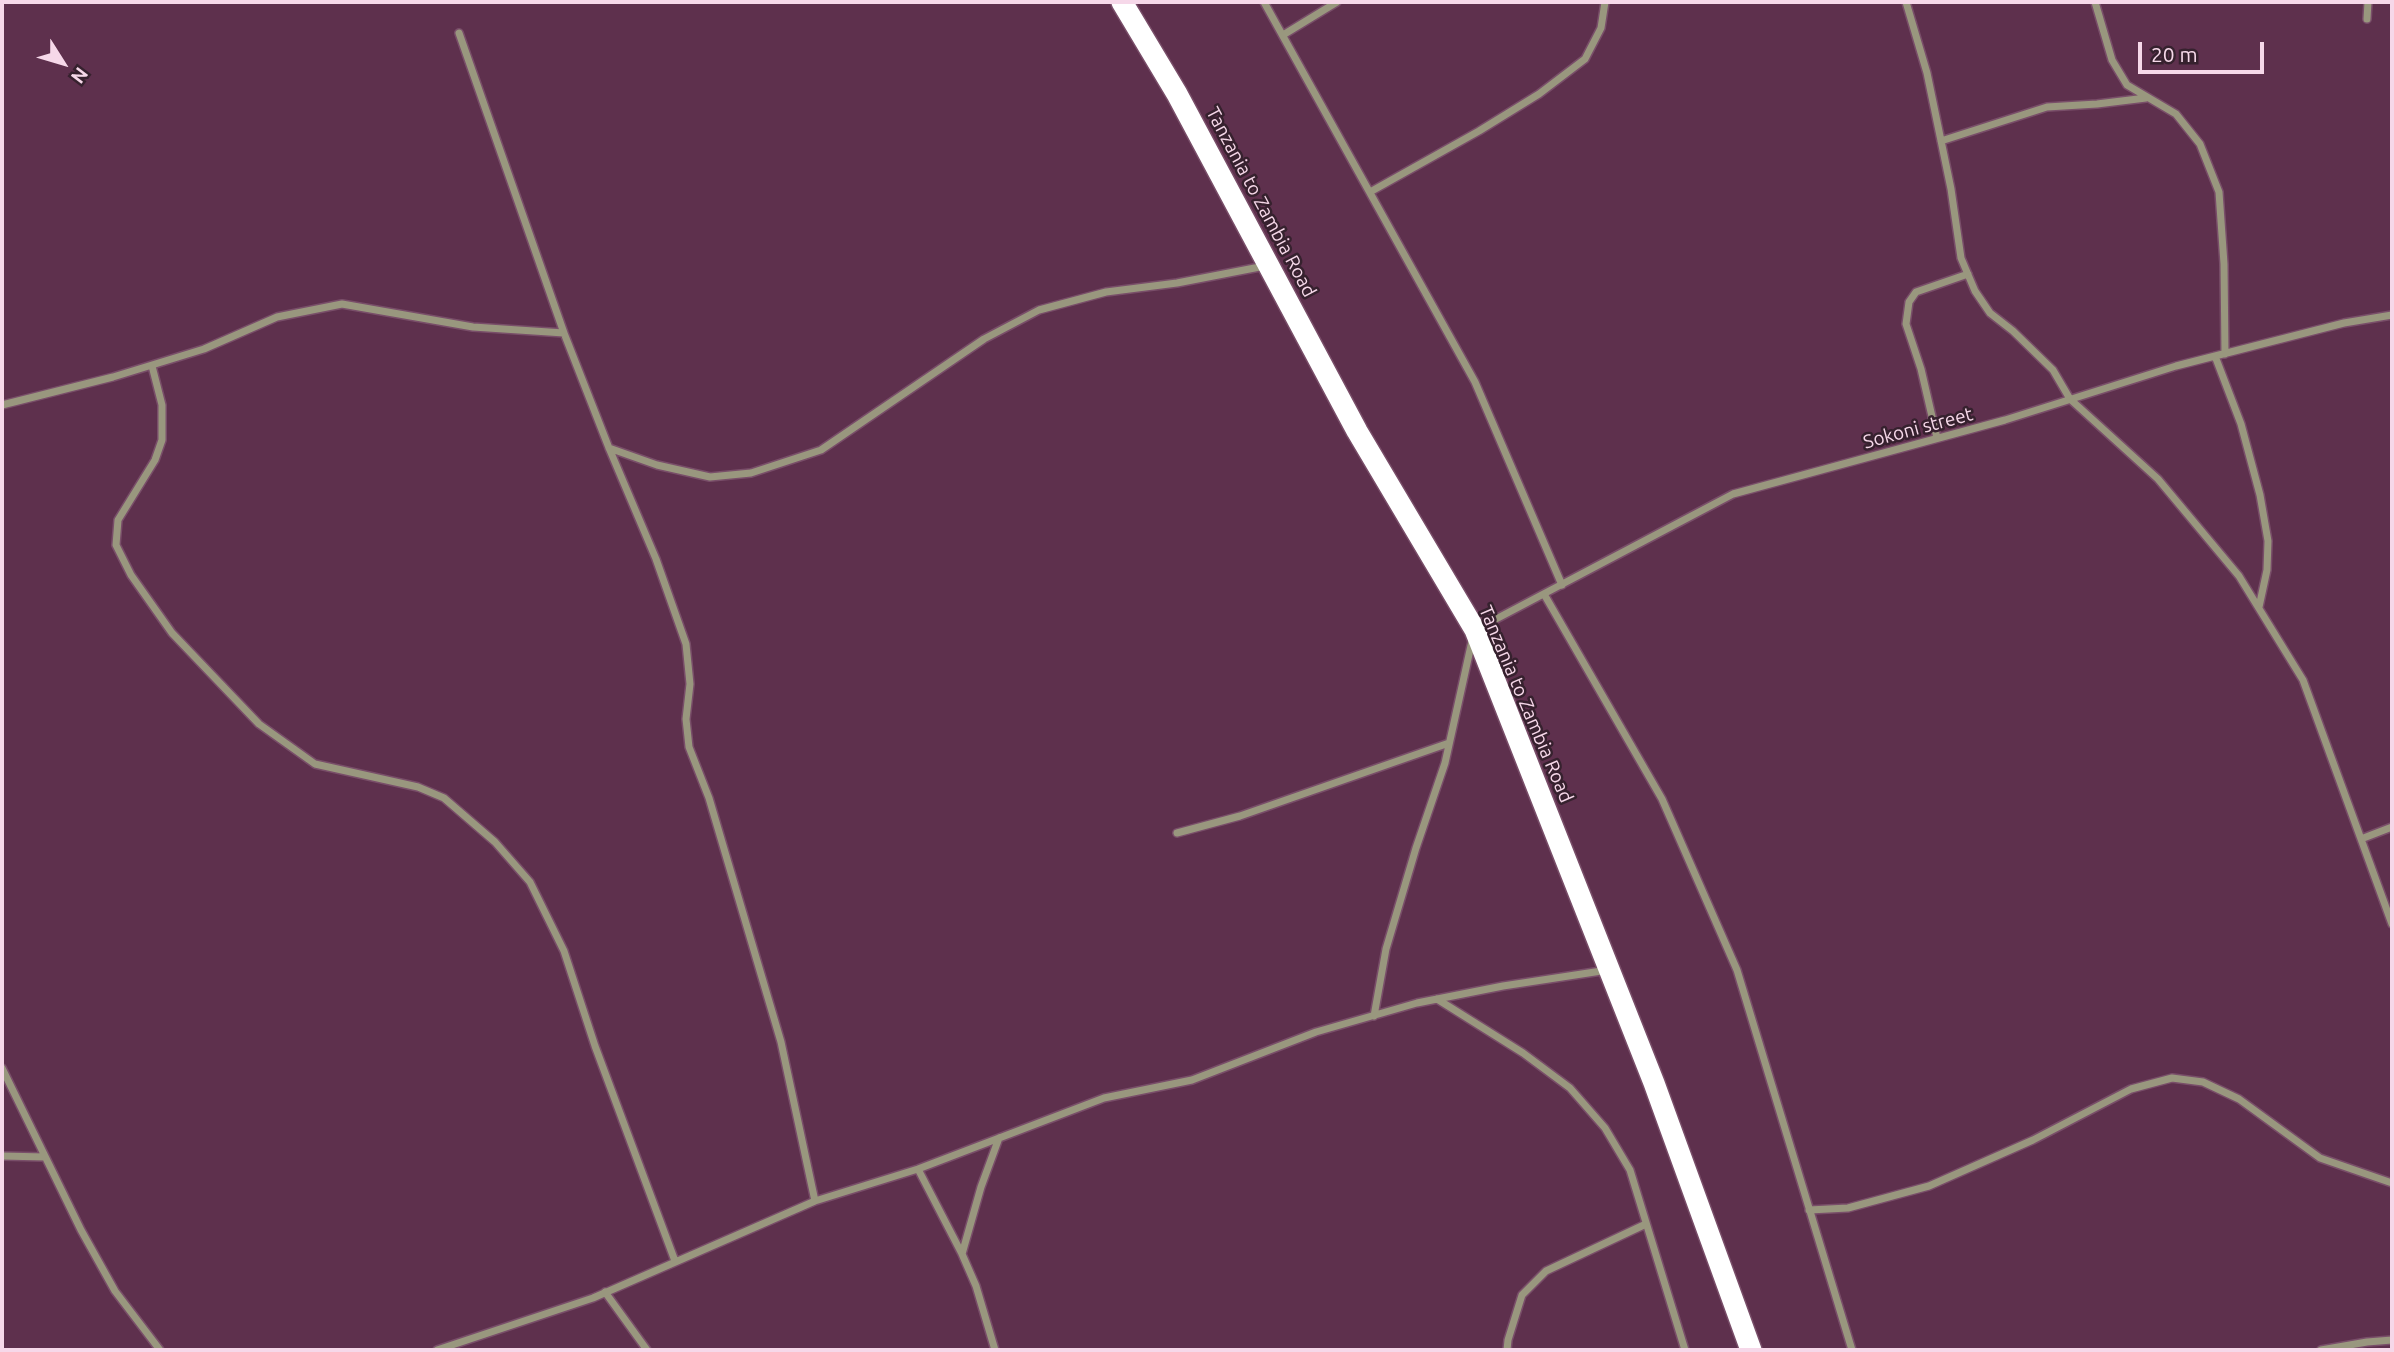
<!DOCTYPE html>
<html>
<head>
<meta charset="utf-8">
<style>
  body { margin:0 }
  #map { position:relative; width:2394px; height:1352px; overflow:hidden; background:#5e304d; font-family:Ubuntu,sans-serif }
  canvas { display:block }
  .frame { position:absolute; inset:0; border:4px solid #f6d8e9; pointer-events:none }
  .north { position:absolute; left:28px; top:28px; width:70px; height:70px; -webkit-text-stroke:5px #36212e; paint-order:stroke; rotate:127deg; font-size:19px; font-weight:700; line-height:28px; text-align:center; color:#f6d8e9 }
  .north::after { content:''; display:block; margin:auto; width:24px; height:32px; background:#f6d8e9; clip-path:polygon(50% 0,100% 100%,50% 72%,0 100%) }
  .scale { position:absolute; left:2138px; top:42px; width:126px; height:32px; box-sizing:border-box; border:4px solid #f6d8e9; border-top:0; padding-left:9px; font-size:21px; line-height:24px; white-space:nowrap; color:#f6d8e9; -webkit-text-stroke:5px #36212e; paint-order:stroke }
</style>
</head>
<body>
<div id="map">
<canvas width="2394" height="1352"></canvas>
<div class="frame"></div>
<div class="north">N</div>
<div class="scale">20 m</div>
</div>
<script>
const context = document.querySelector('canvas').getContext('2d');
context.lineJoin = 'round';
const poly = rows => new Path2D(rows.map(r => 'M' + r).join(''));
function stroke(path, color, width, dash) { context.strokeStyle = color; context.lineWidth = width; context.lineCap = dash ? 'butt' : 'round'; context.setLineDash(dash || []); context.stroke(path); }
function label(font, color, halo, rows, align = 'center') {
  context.font = font + ' Ubuntu,sans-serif'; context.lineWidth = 5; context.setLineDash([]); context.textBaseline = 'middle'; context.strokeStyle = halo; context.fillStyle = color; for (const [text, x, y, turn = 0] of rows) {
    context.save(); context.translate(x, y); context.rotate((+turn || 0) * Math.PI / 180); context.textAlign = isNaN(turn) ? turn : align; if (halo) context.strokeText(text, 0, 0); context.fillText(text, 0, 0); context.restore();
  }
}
const street = poly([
  [1264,2,1475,382,1562,585],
  [1906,2,1927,73,1951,189,1961,258,1975,291,1990,313,2013,331,2053,370,2070,399,2158,479,2239,576,2303,680,2392,924],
  [2095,2,2112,60,2127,85,2176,114,2200,144,2219,192,2224,264,2225,354],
  [2367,19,2368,2],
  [459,33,564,333,609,448,656,559,686,644,690,684,686,719,689,747,709,798,781,1042,815,1201],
  [1283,35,1337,2],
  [1941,141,2047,107,2097,104,2146,98],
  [1370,192,1479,131,1539,94,1585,59,1601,28,1605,2],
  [2215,356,2241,424,2260,495,2268,541,2267,570,2259,607],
  [152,366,162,405,162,440,155,460,118,520,116,545,131,575,172,633,259,724,315,764,418,787,444,798,495,842,530,882,564,951,595,1046,675,1261],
  [2,405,113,377,204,349,277,317,342,304,473,327,564,333],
  [1937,438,1921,369,1906,324,1909,302,1916,292,1968,274],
  [609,448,657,465,710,477,751,473,821,450,984,339,1039,310,1106,292,1177,283,1265,266],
  [1544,594,1662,799,1737,970,1852,1350],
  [1479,628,1733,494,2005,420,2176,366,2344,323,2392,315],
  [1177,833,1240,816,1449,743],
  [2361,839,2392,827],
  [1437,999,1523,1053,1570,1088,1605,1128,1630,1170,1685,1350],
  [1374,1016,1386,949,1416,848,1445,763,1472,641],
  [2,1068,81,1230,115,1291,160,1350],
  [2,1156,45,1157],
  [918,1169,962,1254,976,1286,995,1350],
  [1809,1210,1848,1208,1929,1186,2033,1140,2131,1089,2172,1078,2203,1082,2239,1099,2320,1158,2392,1183],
  [962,1254,981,1187,999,1138],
  [605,1292,647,1350],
  [437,1350,593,1298,815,1201,918,1169,1104,1098,1192,1080,1316,1032,1417,1003,1503,986,1608,970],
  [1507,1350,1508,1340,1522,1295,1546,1271,1646,1224],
  [2321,1350,2367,1342,2392,1340]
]);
const highway = poly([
  [1122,2,1177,94,1357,431,1475,630,1654,1083,1751,1350]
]);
stroke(street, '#794e69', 10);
stroke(highway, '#794e69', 24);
stroke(street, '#99977e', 7);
stroke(highway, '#fff', 21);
label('19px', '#f6d8e9', '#36212e', [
  ["Tanzania to Zambia Road",1261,202,62],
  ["Sokoni street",1918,428,-15],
  ["Tanzania to Zambia Road",1526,704,67]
]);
</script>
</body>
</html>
